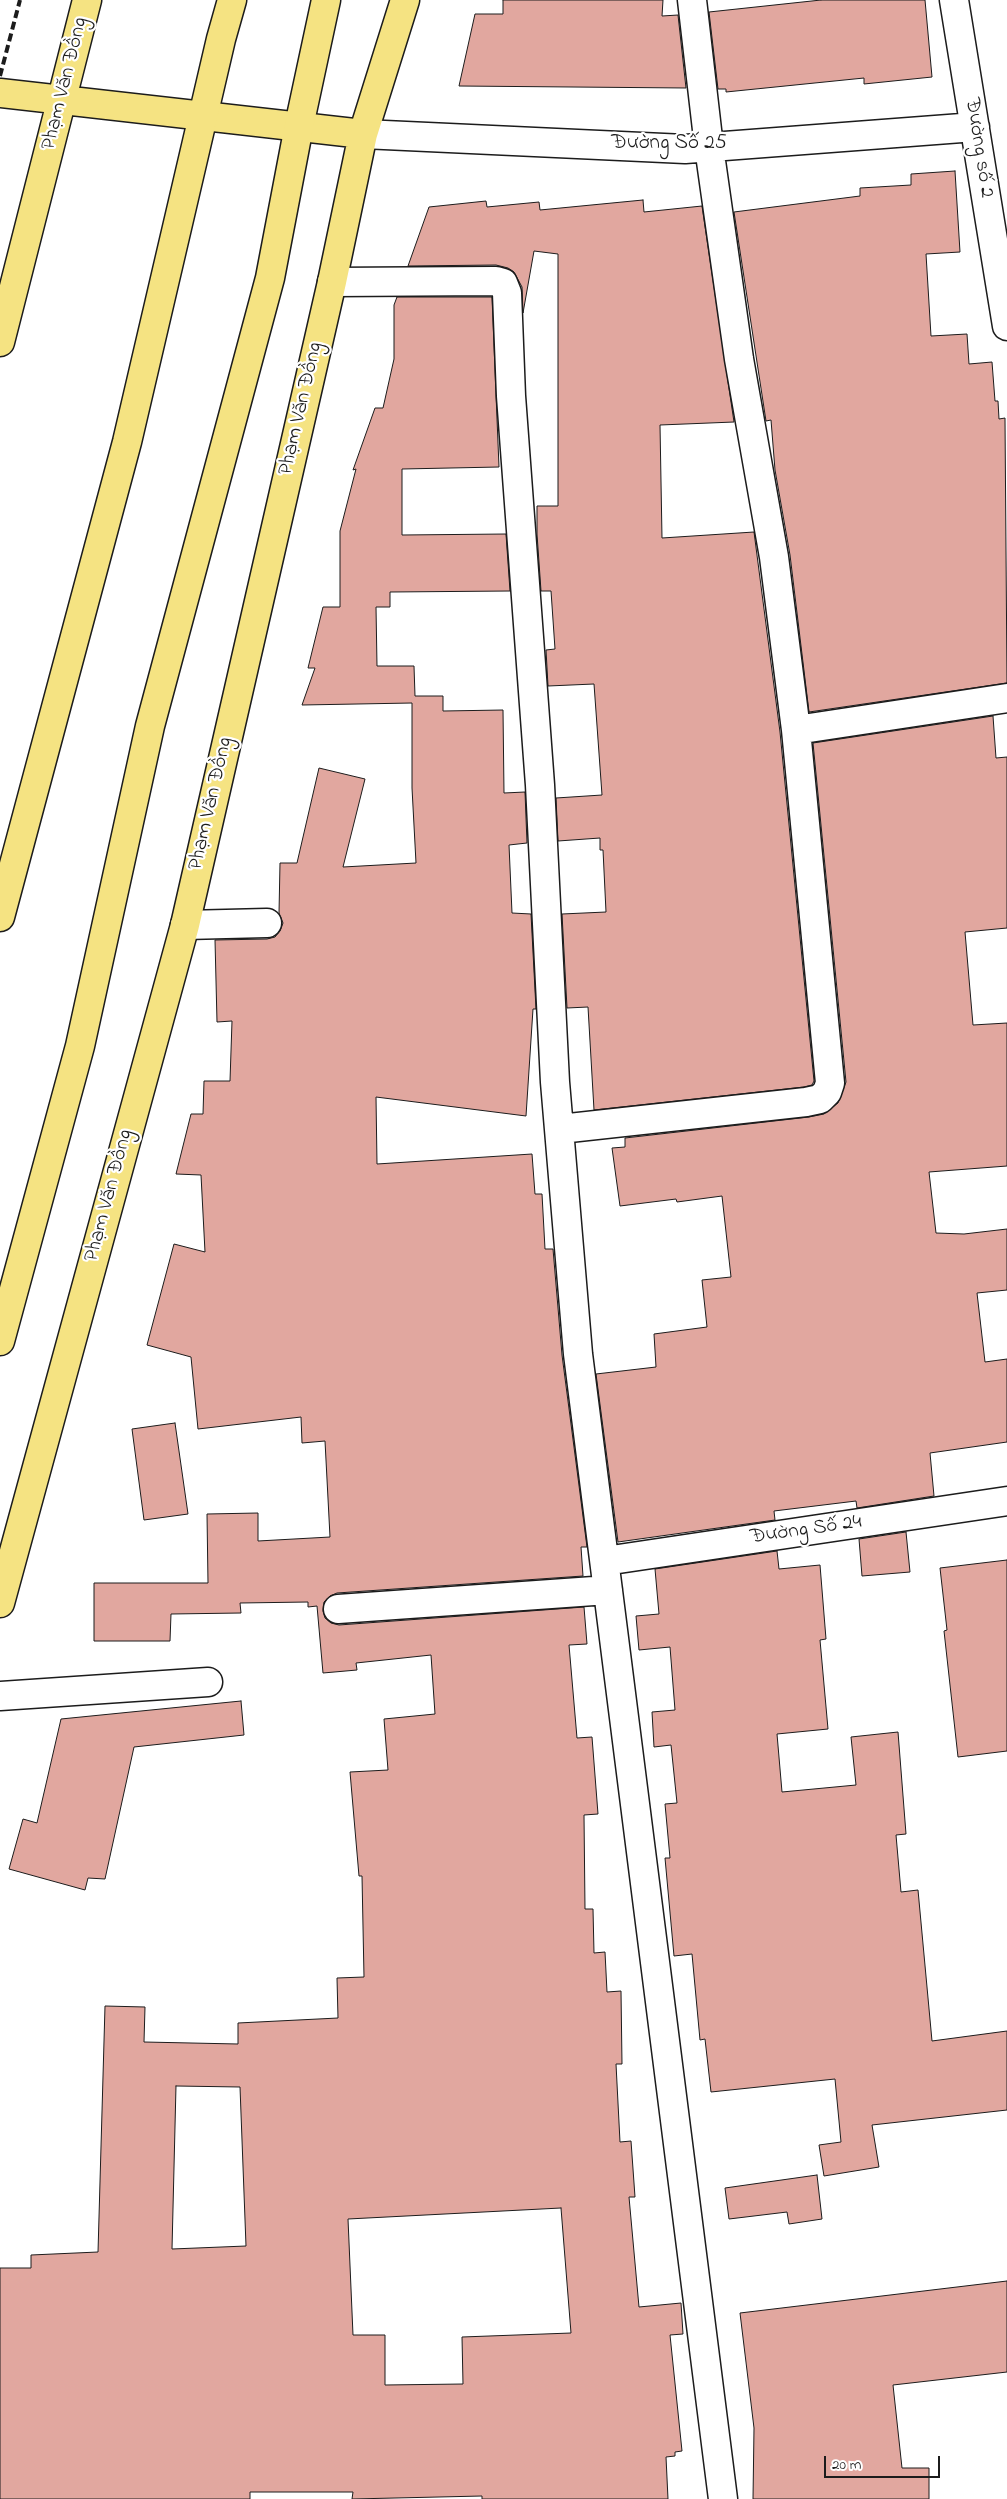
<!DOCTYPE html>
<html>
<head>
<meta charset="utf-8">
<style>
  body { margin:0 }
  #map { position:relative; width:1007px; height:2499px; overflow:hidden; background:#fff; font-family:"Indie Flower",sans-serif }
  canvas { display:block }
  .scale { position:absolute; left:824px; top:2456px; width:116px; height:22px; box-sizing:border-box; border:2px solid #1c1c1c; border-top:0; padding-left:6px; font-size:15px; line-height:18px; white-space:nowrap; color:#1c1c1c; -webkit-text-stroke:4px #fff; paint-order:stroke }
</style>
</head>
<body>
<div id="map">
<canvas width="1007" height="2499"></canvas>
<div class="scale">20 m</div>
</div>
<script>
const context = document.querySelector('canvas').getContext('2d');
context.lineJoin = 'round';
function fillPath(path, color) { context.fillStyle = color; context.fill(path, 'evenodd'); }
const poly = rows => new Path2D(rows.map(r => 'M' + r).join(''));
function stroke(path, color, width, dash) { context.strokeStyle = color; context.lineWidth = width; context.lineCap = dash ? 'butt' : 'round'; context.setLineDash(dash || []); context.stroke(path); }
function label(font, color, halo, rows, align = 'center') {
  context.font = font + ' "Indie Flower",sans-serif'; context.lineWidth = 4.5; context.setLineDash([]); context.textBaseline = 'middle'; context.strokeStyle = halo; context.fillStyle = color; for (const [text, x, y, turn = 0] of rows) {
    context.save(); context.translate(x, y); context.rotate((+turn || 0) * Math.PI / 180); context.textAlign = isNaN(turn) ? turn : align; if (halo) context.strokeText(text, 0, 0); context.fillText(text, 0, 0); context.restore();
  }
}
const building = poly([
  [503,0,663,0,662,16,678,15,686,88,459,86,475,14,503,14,503,0],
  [821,0,925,0,932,77,864,84,864,78,726,92,726,89,718,89,709,12,821,0],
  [955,171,960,252,926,254,931,336,967,334,969,364,992,362,995,401,998,401,999,419,1005,418,1007,683,809,712,790,555,775,470,771,420,766,421,734,212,860,196,860,188,911,185,911,174,955,171],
  [643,200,644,212,702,206,734,422,660,425,662,538,754,532,780,732,814,1081,812,1085,804,1087,594,1110,588,1007,567,1008,562,914,606,912,603,850,600,850,600,838,558,841,556,798,602,795,594,684,548,686,546,650,555,649,551,591,541,591,537,534,537,506,558,506,558,254,534,251,523,313,522,287,514,272,508,268,496,265,408,266,429,207,486,201,487,207,539,202,540,210,643,200],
  [397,297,492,297,499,467,402,469,402,535,506,534,510,591,390,592,390,607,376,607,377,666,414,666,415,696,443,696,443,711,503,710,504,793,525,792,527,843,509,845,512,913,531,914,536,1009,533,1009,526,1116,376,1097,377,1164,532,1154,535,1194,542,1194,545,1249,553,1249,562,1355,587,1547,581,1547,583,1576,337,1593,330,1596,324,1602,323,1611,325,1618,331,1623,339,1625,584,1607,587,1644,569,1645,577,1738,592,1737,598,1814,584,1815,585,1909,593,1909,594,1953,605,1952,607,1992,621,1991,622,2064,616,2064,620,2142,631,2141,635,2197,629,2197,639,2307,681,2303,683,2334,670,2335,682,2451,675,2452,675,2456,666,2457,668,2499,482,2499,482,2496,352,2499,353,2492,250,2492,250,2499,0,2499,0,2268,31,2268,31,2255,98,2252,105,2006,145,2007,144,2042,238,2044,238,2023,338,2018,337,1978,364,1977,362,1876,359,1876,350,1772,388,1770,384,1719,435,1714,431,1655,356,1663,357,1670,323,1673,317,1606,308,1607,308,1602,240,1603,241,1613,171,1614,170,1641,94,1641,94,1583,208,1583,207,1514,258,1513,258,1541,330,1537,325,1441,302,1443,301,1417,198,1429,191,1357,147,1345,174,1244,205,1252,201,1175,176,1174,191,1114,203,1114,204,1081,230,1081,232,1021,217,1022,215,940,267,939,275,937,280,931,283,923,279,913,280,863,297,863,319,768,365,779,343,867,416,863,412,788,412,703,302,705,315,668,308,668,323,607,340,607,340,531,356,469,353,470,375,408,383,408,394,359,394,305,397,297],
  [176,2086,240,2087,246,2246,172,2249,176,2086],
  [561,2208,571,2333,462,2337,463,2384,385,2385,385,2335,353,2335,348,2219,561,2208],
  [993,716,996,758,1007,757,1007,928,965,932,973,1025,1007,1023,1007,1166,929,1172,936,1233,964,1234,1007,1229,1007,1290,977,1293,985,1362,1007,1359,1007,1442,930,1453,934,1496,857,1508,856,1501,774,1511,775,1520,618,1542,596,1374,656,1367,654,1334,707,1327,702,1280,731,1277,722,1196,677,1202,676,1199,620,1206,612,1148,625,1147,625,1138,809,1117,824,1114,838,1103,846,1082,813,743,993,716],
  [175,1423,188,1514,144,1520,132,1429,175,1423],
  [906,1532,910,1572,862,1576,859,1539,906,1532],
  [777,1551,779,1569,820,1565,826,1639,820,1640,828,1729,777,1734,782,1792,856,1785,851,1737,898,1732,906,1834,896,1835,901,1892,918,1890,932,2041,1007,2031,1007,2110,872,2125,879,2167,824,2176,819,2145,841,2142,835,2079,711,2092,705,2039,700,2040,692,1954,674,1956,665,1858,670,1858,665,1804,677,1803,671,1745,654,1747,652,1712,675,1710,670,1647,639,1650,636,1616,659,1614,655,1569,777,1551],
  [1007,1560,1007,1751,958,1757,944,1631,947,1630,940,1568,1007,1560],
  [241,1701,244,1735,134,1747,105,1879,88,1878,85,1890,9,1869,23,1819,37,1823,61,1719,241,1701],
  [817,2175,822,2219,789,2224,787,2212,729,2219,725,2188,817,2175],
  [1007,2281,1007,2372,893,2385,902,2468,929,2468,929,2499,753,2499,754,2428,740,2313,1007,2281]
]);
fillPath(building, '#e1a79f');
stroke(building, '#1c1c1c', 1);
const minor = poly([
  [954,0,1007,326],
  [363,134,685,149,975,127],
  [332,282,496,281,503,283,507,293,511,396,540,785,555,1082,578,1354,723,2499],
  [796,730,1007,698],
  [185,925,267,923],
  [560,1129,806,1102,820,1099,827,1092,830,1083,796,730,774,557,739,359,709,147,692,0],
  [605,1561,1007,1501],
  [338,1609,608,1590],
  [0,1696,208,1682]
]);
const major = poly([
  [0,93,363,134],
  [0,342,87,0],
  [0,1603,185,925,332,282,363,134,405,0]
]);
const highway = poly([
  [0,917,127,442,221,39,232,0],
  [0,1341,80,1046,150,726,270,278,299,126,326,0]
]);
stroke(minor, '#1c1c1c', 31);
stroke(major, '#1c1c1c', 31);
stroke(highway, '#1c1c1c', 31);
stroke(minor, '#fff', 28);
stroke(major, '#f5e382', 28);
stroke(highway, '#f5e382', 28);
stroke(poly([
  [0,76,20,0]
]), '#1c1c1c', 4, [8, 4]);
label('21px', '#1c1c1c', '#fff', [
  ["Phạm Văn Đồng",66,84,-76],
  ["Đường Số 25",669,145],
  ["Đường số 2",978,148,81],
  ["Phạm Văn Đồng",302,409,-77],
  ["Phạm Văn Đồng",212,804,-77],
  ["Phạm Văn Đồng",110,1196,-75],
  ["Đường Số 24",806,1531,-8]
]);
</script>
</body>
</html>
